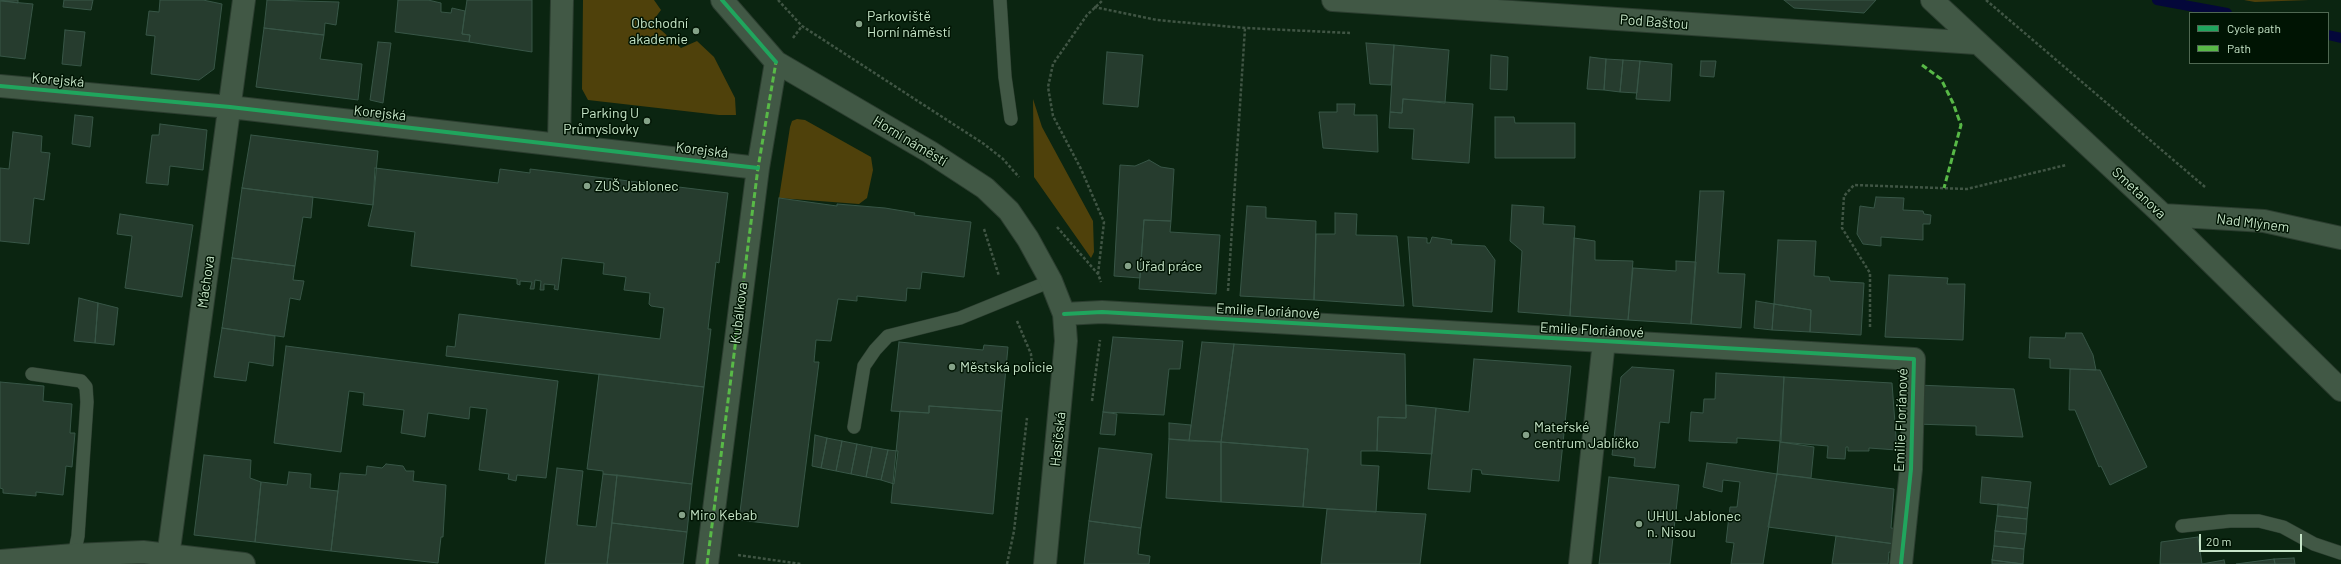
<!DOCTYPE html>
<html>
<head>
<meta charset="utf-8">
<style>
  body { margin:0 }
  #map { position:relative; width:2341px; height:564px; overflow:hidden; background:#0b2511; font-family:Barlow,sans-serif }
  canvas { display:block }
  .legend { position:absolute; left:2189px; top:12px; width:140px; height:52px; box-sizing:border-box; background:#001403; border:1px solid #4f6852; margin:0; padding:5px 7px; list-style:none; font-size:12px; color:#c6e5c8 }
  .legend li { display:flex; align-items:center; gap:8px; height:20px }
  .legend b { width:20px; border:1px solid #4f6852 }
  .scale { position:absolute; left:2199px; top:534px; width:103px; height:18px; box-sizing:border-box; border:2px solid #c6e5c8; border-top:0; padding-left:5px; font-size:12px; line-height:14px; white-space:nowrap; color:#c6e5c8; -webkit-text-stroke:3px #001403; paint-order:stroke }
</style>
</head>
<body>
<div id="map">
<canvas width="2341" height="564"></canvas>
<ul class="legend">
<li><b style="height:5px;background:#20a55d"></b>Cycle path</li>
<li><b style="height:5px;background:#58b947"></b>Path</li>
</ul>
<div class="scale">20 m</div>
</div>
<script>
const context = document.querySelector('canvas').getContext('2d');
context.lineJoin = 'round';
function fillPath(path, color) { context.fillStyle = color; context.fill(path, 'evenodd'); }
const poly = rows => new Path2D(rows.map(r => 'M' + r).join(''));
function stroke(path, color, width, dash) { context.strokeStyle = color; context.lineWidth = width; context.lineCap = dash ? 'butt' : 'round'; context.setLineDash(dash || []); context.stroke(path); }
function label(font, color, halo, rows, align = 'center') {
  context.font = font + ' Barlow,sans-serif'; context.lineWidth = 3; context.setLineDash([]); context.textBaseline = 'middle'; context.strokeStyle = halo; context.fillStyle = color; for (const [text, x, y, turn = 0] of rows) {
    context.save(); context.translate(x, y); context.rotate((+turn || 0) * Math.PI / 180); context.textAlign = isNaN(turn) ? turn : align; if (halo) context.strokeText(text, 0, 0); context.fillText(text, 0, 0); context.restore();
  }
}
fillPath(poly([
  [583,0,654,0,661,10,652,22,681,48,697,41,714,57,735,98,736,115,719,115,588,100,582,89],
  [2244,0,2309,0,2255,2],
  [1033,99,1042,127,1093,221,1094,252,1091,258,1034,177],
  [797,119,805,120,871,157,873,170,867,198,859,204,779,198,790,127,792,121]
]), '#4f410b');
stroke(poly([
  [2157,0,2227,13],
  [2328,35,2341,38]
]), '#04073a', 10);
const building = poly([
  [0,0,18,0,18,3,0,0],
  [64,0,93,0,91,10,63,7,64,0],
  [160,0,203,0,222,4,214,69,199,80,151,74,155,36,146,35,149,11,159,12,160,0],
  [267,0,339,2,336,25,325,23,324,35,264,28,267,0],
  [398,0,428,0,441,3,441,12,451,13,452,8,465,11,462,34,470,35,469,42,395,32,398,0],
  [467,0,532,0,532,52,469,42,470,35,462,34,467,0],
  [1784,0,1876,0,1864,13,1794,8,1784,0],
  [0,1,33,4,25,59,0,56,0,1],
  [264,28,324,35,320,59,362,64,358,100,256,87,264,28],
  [65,30,85,32,81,66,62,64,65,30],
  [378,42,391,43,383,103,370,100,378,42],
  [1366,43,1394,45,1391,85,1370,84,1366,43],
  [1394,45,1449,50,1445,103,1403,99,1402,113,1390,112,1394,45],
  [1107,52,1143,55,1138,107,1103,104,1107,52],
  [1491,55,1508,57,1507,90,1490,89,1491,55],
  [1590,57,1606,59,1604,90,1587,89,1590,57],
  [1606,59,1623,60,1620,92,1604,90,1606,59],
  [1623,60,1640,61,1637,93,1620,92,1623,60],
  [1640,61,1672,64,1670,101,1636,99,1640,61],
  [1701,61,1716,61,1714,77,1700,76,1701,61],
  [1403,99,1473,104,1469,163,1412,159,1414,129,1389,128,1390,112,1402,113,1403,99],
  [1337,104,1355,104,1354,115,1377,115,1378,152,1323,148,1319,112,1337,112,1337,104],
  [75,115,93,117,90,147,72,144,75,115],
  [1495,117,1514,117,1515,123,1575,123,1575,158,1495,158,1495,117],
  [160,124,207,130,203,170,170,166,168,185,146,183,152,135,159,135,160,124],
  [13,132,42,136,41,152,50,153,44,200,34,198,29,244,0,241,0,168,9,169,13,132],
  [251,135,378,151,373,205,242,188,251,135],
  [1149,160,1161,167,1174,169,1171,221,1144,220,1140,278,1114,276,1120,165,1135,166,1149,160],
  [375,168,498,183,500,169,530,173,530,169,728,193,719,263,716,262,708,329,711,329,704,387,446,356,447,346,455,347,459,314,660,339,664,308,651,306,649,304,650,293,624,290,626,277,603,274,604,263,562,258,558,290,554,289,555,285,544,284,544,290,540,290,541,281,535,280,534,289,530,289,532,282,520,281,520,285,517,284,517,279,411,266,415,232,368,226,373,205,375,168],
  [242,188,313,197,311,218,303,217,295,266,232,258,242,188],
  [1700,191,1724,191,1718,273,1745,274,1741,328,1691,324,1700,191],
  [1876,197,1904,198,1903,210,1923,211,1924,214,1931,215,1930,224,1923,224,1923,240,1881,237,1881,246,1863,244,1857,234,1860,206,1874,208,1876,197],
  [779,198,837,206,837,204,885,208,915,213,914,215,971,222,964,277,922,272,920,289,907,288,906,301,857,296,857,301,838,299,831,341,816,340,814,362,819,362,798,527,739,520,779,198],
  [1512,205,1544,207,1543,224,1575,226,1570,316,1518,312,1522,251,1510,241,1512,205],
  [1247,206,1266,207,1266,218,1316,221,1314,300,1240,296,1247,206],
  [1335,213,1357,214,1356,235,1397,236,1404,306,1314,300,1316,234,1335,234,1335,213],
  [120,214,193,225,182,297,125,288,132,236,117,234,120,214],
  [1144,220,1171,221,1170,232,1220,235,1216,294,1139,289,1144,220],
  [1408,237,1427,238,1427,243,1430,243,1432,237,1452,240,1451,244,1485,246,1495,260,1492,312,1413,306,1408,237],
  [1574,238,1595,241,1595,260,1633,261,1628,320,1570,316,1574,238],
  [1778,240,1816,241,1814,276,1829,277,1830,281,1864,283,1861,335,1810,332,1811,310,1774,304,1778,240],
  [232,258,295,266,293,280,304,281,300,300,290,298,284,337,222,328,232,258],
  [1676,261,1696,262,1691,324,1628,320,1633,268,1676,271,1676,261],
  [1889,275,1948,278,1947,284,1965,284,1963,340,1885,337,1889,275],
  [79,298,98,303,95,343,74,341,79,298],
  [1756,301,1774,304,1772,330,1754,328,1756,301],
  [98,303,118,308,114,345,95,343,98,303],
  [1774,304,1811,310,1810,332,1772,330,1774,304],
  [222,328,275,336,273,366,249,362,246,381,214,377,222,328],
  [2066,333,2082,333,2093,355,2096,370,2050,368,2050,359,2029,358,2030,337,2065,338,2066,333],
  [1113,337,1183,341,1180,369,1169,369,1164,415,1103,412,1113,337],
  [899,342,983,350,984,345,1008,347,1002,411,929,406,929,413,891,411,899,342],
  [1202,342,1234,344,1221,442,1189,441,1202,342],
  [1234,344,1405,354,1406,418,1378,417,1377,451,1361,451,1361,465,1379,466,1376,512,1303,507,1308,449,1221,442,1234,344],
  [286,346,558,381,546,478,517,475,516,481,508,479,509,474,479,470,487,409,470,407,469,419,428,413,425,437,401,433,404,410,363,405,364,393,349,391,341,452,274,443,286,346],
  [1474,359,1571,366,1559,481,1482,474,1481,470,1472,469,1470,492,1428,489,1436,408,1469,412,1474,359],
  [1632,367,1674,370,1669,423,1660,422,1655,468,1634,466,1635,458,1612,455,1621,377,1632,367],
  [2070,369,2100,370,2147,467,2110,485,2101,466,2099,467,2075,410,2069,410,2070,369],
  [1716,373,1784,377,1781,441,1737,438,1737,443,1689,441,1691,412,1703,413,1704,399,1715,399,1716,373],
  [599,374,704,387,692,484,603,474,603,471,587,469,599,374],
  [1784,377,1892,383,1897,450,1869,448,1869,451,1848,451,1848,447,1846,447,1845,459,1827,458,1828,446,1780,442,1784,377],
  [0,382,44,386,43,401,72,404,70,433,75,433,72,467,66,466,63,495,36,492,36,496,3,493,3,489,0,488,0,382],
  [1917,385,2014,389,2023,437,1976,435,1976,426,1915,424,1917,385],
  [1406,405,1436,408,1432,454,1377,451,1378,417,1406,418,1406,405],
  [929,406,1002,411,993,514,891,503,900,411,929,413,929,406],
  [1103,412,1117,414,1115,435,1100,434,1103,412],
  [1169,423,1191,425,1189,441,1169,439,1169,423],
  [815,435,827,438,821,468,812,466,815,435],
  [827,438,842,441,836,471,821,468,827,438],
  [1169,439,1221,442,1221,502,1166,498,1169,439],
  [842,441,857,444,851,474,836,471,842,441],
  [1221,442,1308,449,1303,507,1221,502,1221,442],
  [1780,442,1814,447,1811,478,1777,474,1780,442],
  [857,444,872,447,866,477,851,474,857,444],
  [872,447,888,450,881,480,866,477,872,447],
  [1099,448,1152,454,1141,528,1089,521,1099,448],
  [888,450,898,451,894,484,881,480,888,450],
  [204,455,251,460,250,478,261,482,255,542,194,535,204,455],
  [1707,463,1777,474,1763,564,1731,564,1734,543,1726,542,1730,507,1737,507,1740,482,1723,480,1722,492,1703,487,1707,463],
  [386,464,403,466,406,471,414,471,413,481,446,485,443,537,441,537,438,563,331,551,340,473,366,475,367,466,382,468,386,464],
  [557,468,583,471,577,525,596,527,603,474,617,475,607,564,545,564,557,468],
  [289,472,311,474,310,488,338,491,331,551,255,542,261,482,287,485,289,472],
  [1777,474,1894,489,1891,528,1898,529,1895,544,1768,527,1777,474],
  [617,475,692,484,687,532,612,523,617,475],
  [1609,477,1679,485,1670,564,1599,564,1609,477],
  [1982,477,2031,482,2028,508,1980,503,1982,477],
  [1998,504,2028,508,2027,519,1997,516,1998,504],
  [1327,509,1426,514,1420,564,1321,564,1327,509],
  [1997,516,2027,519,2026,534,1995,531,1997,516],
  [1089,521,1141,528,1138,554,1150,556,1149,564,1084,564,1089,521],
  [612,523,687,532,683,564,607,564,612,523],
  [1995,531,2026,534,2024,549,1994,546,1995,531],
  [1836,536,1895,544,1894,553,1889,552,1888,564,1832,564,1836,536],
  [2198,537,2202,564,2160,564,2161,542,2198,537],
  [1994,546,2024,549,2023,564,1992,560,1994,546],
  [2294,558,2295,564,2275,564,2274,559,2294,558],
  [2274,559,2275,564,2236,564,2274,559],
  [1992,560,2023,564,1992,564,1992,560],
  [2224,560,2225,564,2202,564,2224,560]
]);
fillPath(building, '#263c2e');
stroke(building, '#385647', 1);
const lane = poly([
  [1000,0,1005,77,1011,119],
  [32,374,81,381,86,387,87,402,78,536,74,555],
  [854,427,864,366,875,350,888,336,960,318,1051,281],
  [2182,526,2230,521,2259,521,2283,527,2314,544,2341,553]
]);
const street = poly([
  [722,0,776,62,930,152,985,188,1009,211,1028,239,1051,281,1064,314,1066,341,1045,564],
  [1333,0,1976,43],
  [1932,0,2163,215,2341,390],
  [0,86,230,107,758,168],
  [559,143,562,0],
  [2163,215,2264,221,2341,238],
  [1064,314,1102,312,1914,359,1911,469,1901,564],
  [0,561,74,555,143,552,244,564],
  [167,564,244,0],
  [707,564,758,168,776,62],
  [1580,564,1604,341]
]);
stroke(lane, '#2b3d2f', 14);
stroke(street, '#2b3d2f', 24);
stroke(poly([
  [778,0,802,26,984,144,1003,159,1019,177],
  [1986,0,2205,187],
  [1094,7,1157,20,1245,28,1350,33],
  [793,38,802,26],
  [1057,227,1098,274,1101,282],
  [984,229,999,276],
  [1098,274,1104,222,1081,169,1053,116,1048,87,1053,64,1087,15,1103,0],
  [1228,291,1245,28],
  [1017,321,1031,354,1032,367],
  [1870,327,1870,273,1842,228,1844,196,1854,185,1967,189,2066,165],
  [1092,401,1100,340],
  [738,555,801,564],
  [1007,564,1014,531,1027,418]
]), '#405544', 2.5, [3, 2]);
stroke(lane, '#415845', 13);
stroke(street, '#415845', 22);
stroke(poly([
  [1922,65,1941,79,1953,103,1961,125,1944,188],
  [707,564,758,168,776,62]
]), '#58b947', 3, [6, 3]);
stroke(poly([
  [722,0,776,62],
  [0,86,230,107,758,168],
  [1064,314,1102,312,1914,359,1911,469,1901,564]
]), '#20a55d', 4);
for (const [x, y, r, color] of [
  [859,24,4,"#85a288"],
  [696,31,4,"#85a288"],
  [647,121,4,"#85a288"],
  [587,186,4,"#85a288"],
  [1128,266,4,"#85a288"],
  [952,367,4,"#85a288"],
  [1526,435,4,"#85a288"],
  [682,515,4,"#85a288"],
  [1639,524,4,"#85a288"]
]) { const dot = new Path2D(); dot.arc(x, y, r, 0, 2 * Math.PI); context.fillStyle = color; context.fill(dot); stroke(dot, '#001403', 1.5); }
label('14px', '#c6e5c8', '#001403', [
  ["Parkoviště",867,16],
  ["Horní náměstí",867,32],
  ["Obchodní",688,23,"right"],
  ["akademie",688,39,"right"],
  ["Parking U",639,113,"right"],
  ["Průmyslovky",639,129,"right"],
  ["ZUŠ Jablonec",595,186],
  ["Úřad práce",1136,266],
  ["Městská policie",960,367],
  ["Mateřské",1534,427],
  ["centrum Jablíčko",1534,443],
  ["Miro Kebab",690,515],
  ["UHUL Jablonec",1647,516],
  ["n. Nisou",1647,532]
], 'left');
label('14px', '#c6e5c8', '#001403', [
  ["Pod Baštou",1654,22,4],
  ["Korejská",58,80,5],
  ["Korejská",380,113,6],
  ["Horní náměstí",910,141,31],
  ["Korejská",702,150,7],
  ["Smetanova",2139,193,43],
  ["Nad Mlýnem",2253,223,7],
  ["Máchova",206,282,-82],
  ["Emilie Floriánové",1268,311,3],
  ["Kubálkova",739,313,-83],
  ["Emilie Floriánové",1592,330,3],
  ["Emilie Floriánové",1901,420,-88],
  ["Hasičská",1058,439,-84]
]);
</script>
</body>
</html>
